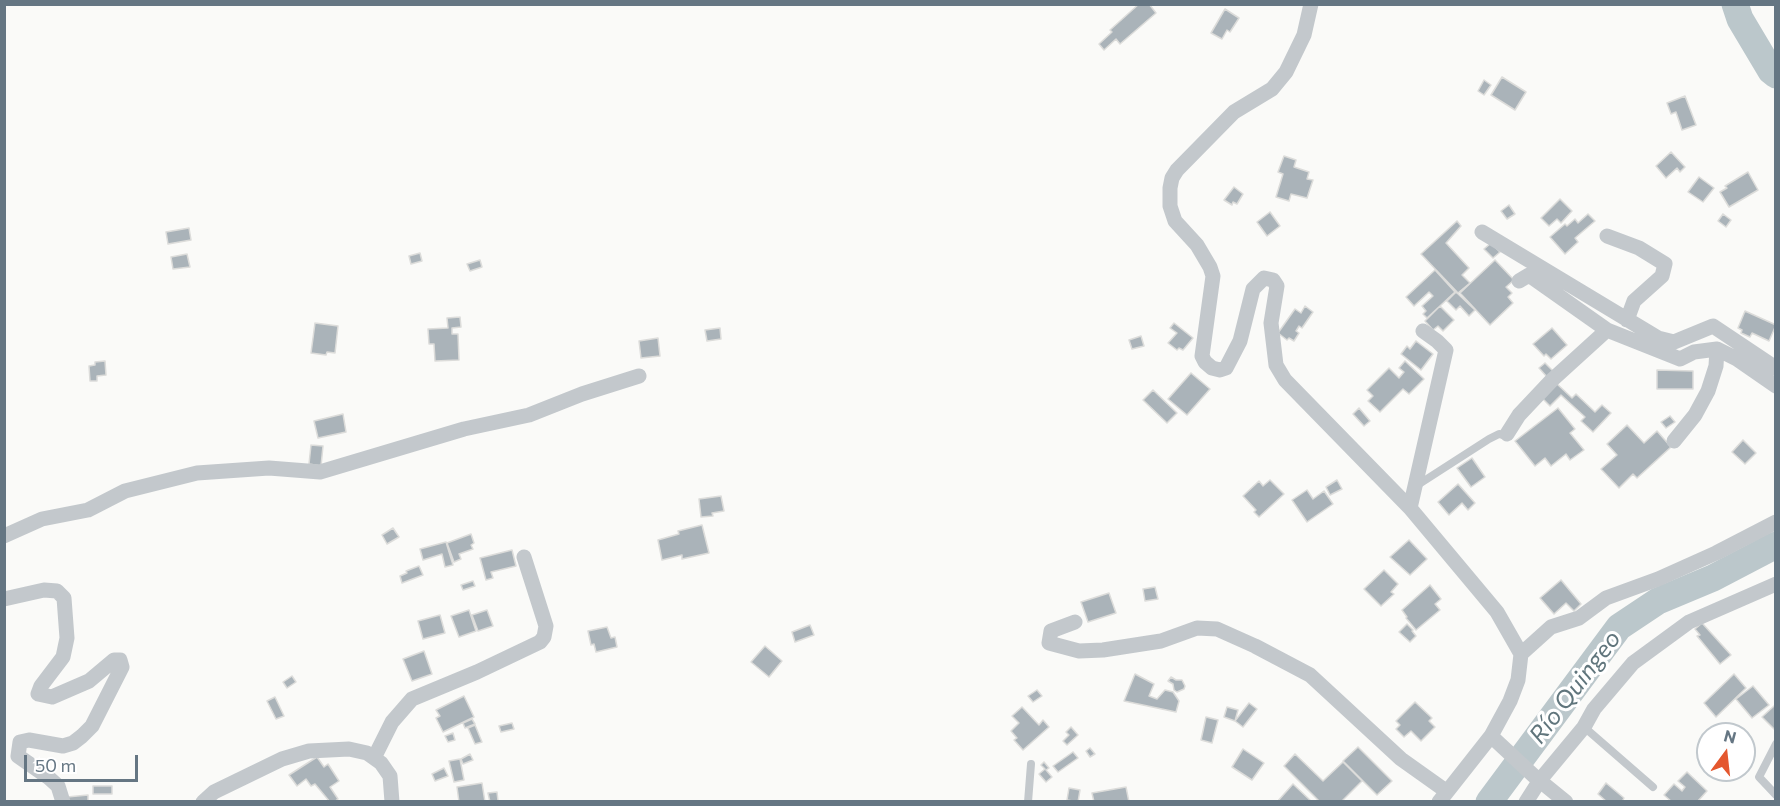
<!DOCTYPE html>
<html>
<head>
<meta charset="utf-8">
<style>
  body { margin:0 }
  #map { position:relative; width:1780px; height:806px; overflow:hidden; background:#fafaf8; font-family:Commissioner,sans-serif }
  canvas { display:block }
  .frame { position:absolute; inset:0; border:6px solid #657683; pointer-events:none }
  .north { position:absolute; left:1696px; top:722px; width:60px; height:60px; box-sizing:border-box; background:#fff; border:2px solid #c1c8cd; border-radius:50%; rotate:15deg; font-size:16px; font-weight:700; line-height:24px; text-align:center; color:#657683 }
  .north::after { content:''; display:block; margin:auto; width:21px; height:27px; background:#e4572e; clip-path:polygon(50% 0,100% 100%,50% 72%,0 100%) }
  .scale { position:absolute; left:24px; top:755px; width:114px; height:27px; box-sizing:border-box; border:3px solid #657683; border-top:0; padding-left:8px; font-size:18px; line-height:21px; white-space:nowrap; color:#657683; -webkit-text-stroke:4px #fff; paint-order:stroke }
</style>
</head>
<body>
<div id="map">
<canvas width="1780" height="806"></canvas>
<div class="frame"></div>
<div class="north">N</div>
<div class="scale">50 m</div>
</div>
<script>
const context = document.querySelector('canvas').getContext('2d');
context.lineJoin = 'round';
const poly = rows => new Path2D(rows.map(r => 'M' + r).join(''));
function stroke(path, color, width, dash) { context.strokeStyle = color; context.lineWidth = width; context.lineCap = dash ? 'butt' : 'round'; context.setLineDash(dash || []); context.stroke(path); }
function fillPath(path, color) { context.fillStyle = color; context.fill(path, 'evenodd'); }
function label(font, color, halo, rows, align = 'center') {
  context.font = font + ' Commissioner,sans-serif'; context.lineWidth = 6; context.setLineDash([]); context.textBaseline = 'middle'; context.strokeStyle = halo; context.fillStyle = color; for (const [text, x, y, turn = 0] of rows) {
    context.save(); context.translate(x, y); context.rotate((+turn || 0) * Math.PI / 180); context.textAlign = isNaN(turn) ? turn : align; if (halo) context.strokeText(text, 0, 0); context.fillText(text, 0, 0); context.restore();
  }
}
stroke(poly([
  [1735,4,1740,19,1771,71,1776,75],
  [1489,802,1619,627,1658,601,1713,578,1776,545]
]), '#bbc7cb', 27);
const building = poly([
  [1139,4,1149,4,1156,13,1120,44,1116,39,1104,50,1099,44,1112,32,1110,30,1139,4],
  [1225,9,1239,18,1230,32,1227,30,1222,39,1211,33,1225,9],
  [1502,77,1526,92,1515,110,1491,95,1502,77],
  [1484,80,1491,85,1484,95,1478,91,1484,80],
  [1685,96,1696,125,1682,130,1676,112,1671,114,1667,103,1685,96],
  [1671,152,1685,167,1680,172,1677,168,1666,178,1656,166,1671,152],
  [1284,156,1296,160,1294,167,1309,172,1307,179,1313,180,1307,198,1291,194,1289,201,1276,197,1283,174,1278,172,1284,156],
  [1748,172,1758,190,1729,207,1720,192,1727,188,1725,186,1748,172],
  [1699,177,1714,188,1703,202,1688,192,1699,177],
  [1234,187,1243,194,1237,204,1233,202,1232,205,1224,200,1234,187],
  [1560,199,1572,211,1561,223,1557,219,1549,226,1541,218,1560,199],
  [1509,205,1515,214,1507,219,1501,211,1509,205],
  [1270,212,1280,226,1267,236,1257,222,1270,212],
  [1588,214,1595,221,1575,238,1578,242,1565,254,1550,237,1565,224,1567,226,1575,219,1578,223,1588,214],
  [1723,214,1731,220,1726,227,1718,221,1723,214],
  [1457,221,1461,226,1446,243,1469,268,1462,275,1470,283,1458,293,1421,254,1457,221],
  [189,228,191,240,168,244,166,232,189,228],
  [1491,243,1500,252,1493,258,1484,249,1491,243],
  [420,253,422,261,411,264,409,256,420,253],
  [187,254,190,267,173,269,171,257,187,254],
  [480,260,482,267,470,271,467,264,480,260],
  [1495,260,1514,280,1506,287,1512,293,1508,297,1513,303,1490,325,1460,293,1495,260],
  [1435,270,1455,292,1427,318,1423,314,1426,311,1422,306,1433,296,1429,292,1414,306,1406,297,1435,270],
  [1456,292,1475,310,1469,316,1460,306,1456,310,1447,301,1456,292],
  [1305,306,1313,312,1302,328,1299,326,1296,331,1299,333,1294,341,1289,338,1287,340,1278,333,1295,309,1301,313,1305,306],
  [1440,306,1454,320,1443,331,1438,326,1433,330,1425,321,1440,306],
  [1745,311,1776,325,1769,341,1752,333,1750,337,1741,333,1742,330,1738,328,1745,311],
  [460,317,461,327,452,328,452,334,458,334,459,360,435,361,434,344,429,344,428,329,448,328,447,318,460,317],
  [315,323,338,326,335,353,327,352,326,355,311,353,315,323],
  [1174,323,1193,338,1183,350,1179,348,1177,350,1168,343,1177,333,1170,328,1174,323],
  [720,328,721,339,707,341,705,330,720,328],
  [1552,328,1567,345,1551,359,1546,354,1544,356,1533,344,1552,328],
  [1141,336,1144,346,1132,349,1129,340,1141,336],
  [658,338,660,356,641,358,639,341,658,338],
  [1416,341,1433,354,1421,370,1401,354,1407,346,1410,349,1416,341],
  [105,361,106,375,97,376,97,381,90,381,89,366,95,365,95,362,105,361],
  [1405,361,1424,379,1409,394,1403,389,1380,412,1368,401,1373,396,1367,390,1389,368,1399,378,1404,372,1399,368,1405,361],
  [1545,363,1554,372,1548,378,1539,368,1545,363],
  [1657,370,1693,371,1693,389,1657,389,1657,370],
  [1191,373,1210,389,1187,415,1168,399,1191,373],
  [1556,383,1572,398,1576,394,1595,412,1602,405,1611,413,1593,432,1581,421,1585,417,1561,395,1550,406,1542,398,1556,383],
  [1153,390,1177,413,1167,423,1143,400,1153,390],
  [1359,408,1370,421,1364,426,1353,414,1359,408],
  [1558,408,1575,429,1570,433,1584,450,1570,460,1566,454,1551,466,1545,458,1535,466,1515,441,1558,408],
  [343,414,346,432,318,438,314,421,343,414],
  [1670,416,1675,422,1666,428,1661,422,1670,416],
  [1627,425,1644,443,1657,431,1671,447,1637,478,1633,474,1619,488,1601,469,1617,455,1607,444,1627,425],
  [1743,440,1756,453,1745,464,1732,452,1743,440],
  [311,445,323,446,321,466,309,464,311,445],
  [1472,458,1485,477,1471,487,1457,468,1472,458],
  [1270,480,1284,494,1259,517,1254,512,1256,510,1243,496,1259,481,1263,486,1270,480],
  [1337,480,1342,489,1330,495,1326,487,1337,480],
  [1458,484,1475,503,1468,510,1462,503,1449,515,1438,502,1458,484],
  [1307,490,1313,499,1324,491,1333,504,1307,522,1292,500,1307,490],
  [721,496,724,511,712,513,713,516,701,517,699,499,721,496],
  [702,525,709,553,682,559,682,555,662,560,658,540,679,534,678,531,702,525],
  [393,528,399,537,387,544,382,535,393,528],
  [471,534,474,543,471,545,473,549,459,554,461,559,454,562,447,543,471,534],
  [1409,540,1427,559,1410,575,1390,557,1409,540],
  [446,542,453,565,445,567,442,554,423,560,420,549,446,542],
  [512,550,516,566,491,572,493,578,486,580,480,558,512,550],
  [419,566,423,575,402,583,400,576,407,573,406,571,419,566],
  [1384,570,1398,584,1391,592,1394,594,1381,606,1364,589,1384,570],
  [1561,580,1581,604,1574,611,1566,603,1554,614,1540,598,1561,580],
  [473,581,475,586,463,590,461,585,473,581],
  [1430,585,1441,599,1435,604,1440,610,1416,630,1406,618,1407,617,1402,610,1430,585],
  [1155,587,1158,599,1145,601,1143,589,1155,587],
  [1109,593,1116,613,1088,622,1081,602,1109,593],
  [469,610,476,631,459,637,451,616,469,610],
  [487,610,493,626,478,631,472,615,487,610],
  [440,615,445,633,423,639,418,621,440,615],
  [1702,623,1731,655,1720,664,1697,636,1700,635,1695,629,1702,623],
  [1407,624,1413,630,1412,631,1416,636,1410,642,1399,632,1407,624],
  [810,625,814,635,795,642,792,632,810,625],
  [607,627,611,638,615,637,617,647,596,652,594,644,591,645,588,631,607,627],
  [765,646,782,661,769,677,751,662,765,646],
  [424,651,432,674,412,681,403,659,424,651],
  [1135,674,1154,684,1149,696,1157,699,1165,690,1173,692,1179,701,1176,712,1124,701,1135,674],
  [1734,674,1746,688,1716,717,1704,703,1734,674],
  [292,676,296,682,287,688,283,682,292,676],
  [1171,677,1176,680,1182,680,1185,686,1184,689,1177,692,1174,690,1173,684,1168,681,1171,677],
  [1753,686,1769,705,1752,718,1736,699,1753,686],
  [1037,690,1042,696,1033,702,1028,696,1037,690],
  [464,696,474,717,443,732,436,718,440,716,436,710,464,696],
  [275,697,284,716,276,719,267,701,275,697],
  [1415,702,1432,718,1429,721,1435,727,1421,741,1411,731,1404,737,1396,729,1400,725,1396,721,1415,702],
  [1249,703,1257,709,1243,727,1235,721,1249,703],
  [1774,706,1776,708,1776,731,1762,717,1774,706],
  [1022,707,1039,725,1043,720,1049,727,1023,750,1014,740,1017,738,1011,731,1019,723,1012,716,1022,707],
  [1227,707,1238,710,1235,721,1224,717,1227,707],
  [1206,717,1218,720,1212,743,1201,740,1206,717],
  [472,719,475,724,465,728,463,723,472,719],
  [512,723,514,729,501,732,499,726,512,723],
  [475,725,482,742,475,744,468,728,475,725],
  [1071,727,1078,735,1067,745,1063,741,1069,735,1066,732,1071,727],
  [453,733,455,740,448,742,445,736,453,733],
  [1358,747,1392,781,1377,795,1343,761,1358,747],
  [1090,748,1095,754,1090,757,1086,751,1090,748],
  [1243,749,1264,763,1252,780,1232,767,1243,749],
  [1073,752,1078,758,1058,772,1053,766,1073,752],
  [470,754,473,760,463,764,461,759,470,754],
  [1295,754,1323,781,1343,762,1362,781,1341,802,1320,802,1284,766,1295,754],
  [317,757,324,767,328,764,339,781,330,787,338,799,334,802,330,802,315,784,311,786,306,779,297,786,289,775,317,757],
  [460,759,464,780,454,782,449,761,460,759],
  [66,762,74,763,73,769,66,769,66,762],
  [1044,762,1049,768,1046,770,1052,777,1046,782,1039,774,1045,769,1041,765,1044,762],
  [444,768,448,776,435,781,432,774,444,768],
  [1687,772,1707,791,1697,802,1672,802,1664,795,1674,784,1682,791,1685,787,1678,781,1687,772],
  [482,783,485,802,459,802,457,787,482,783],
  [1606,783,1624,798,1622,802,1607,802,1598,794,1606,783],
  [1293,784,1312,802,1277,802,1293,784],
  [93,786,112,786,112,794,93,794,93,786],
  [1126,787,1129,802,1094,802,1092,793,1126,787],
  [1069,788,1080,790,1078,802,1067,800,1069,788],
  [497,792,498,801,490,802,488,793,497,792],
  [88,795,88,802,67,802,67,797,88,795]
]);
fillPath(building, '#aab3b9');
stroke(building, '#dcdcda', 1.5);
stroke(poly([
  [1416,486,1489,439,1499,434,1509,436],
  [1584,727,1653,787],
  [1776,744,1759,777,1776,795],
  [1028,802,1031,764]
]), '#c3c8cc', 8);
stroke(poly([
  [1311,4,1304,35,1286,72,1272,89,1234,112,1177,170,1172,178,1170,188,1170,206,1175,221,1197,245,1210,267,1213,276,1202,356,1205,362,1212,368,1220,370,1226,368,1240,341,1253,289,1264,278,1273,280,1277,286,1271,323,1276,365,1285,380,1410,508,1497,612,1521,654,1518,680,1510,701,1491,736,1439,802],
  [1482,232,1658,338,1674,342,1713,326,1776,368],
  [1607,236,1639,248,1665,264,1662,276,1634,301,1627,320],
  [1519,281,1529,275,1607,330,1680,359,1694,352,1717,349,1737,359,1776,386],
  [1507,434,1519,415,1552,380,1607,330],
  [1674,441,1695,415,1708,391,1716,366,1717,349],
  [1410,508,1446,350,1437,341,1423,331],
  [4,536,42,519,88,510,125,491,197,473,269,468,320,472,464,429,529,415,582,394,639,376],
  [4,599,44,590,57,591,64,598,67,638,63,657,41,686,38,694,52,697,89,681,114,660,120,660,122,667,92,726,82,736,73,743,63,746,29,740,20,742,18,756,48,777,58,786,63,802],
  [1075,622,1051,631,1049,643,1079,651,1103,650,1161,641,1197,628,1217,629,1255,646,1310,675,1401,759,1446,791],
  [1521,654,1551,627,1579,618,1606,598,1658,579,1716,553,1776,522],
  [1491,736,1534,776,1566,802],
  [374,758,392,722,412,699,477,672,540,642,544,637,546,626,524,557],
  [203,802,214,792,282,759,309,751,349,749,367,753,381,763,390,776,392,802],
  [1526,802,1540,780,1584,727,1594,709,1633,663,1689,622,1776,584]
]), '#c3c8cc', 15);
label('italic 24px', '#60757c', '#fff', [
  ["Río Quingeo",1575,687,-53]
]);
</script>
</body>
</html>
